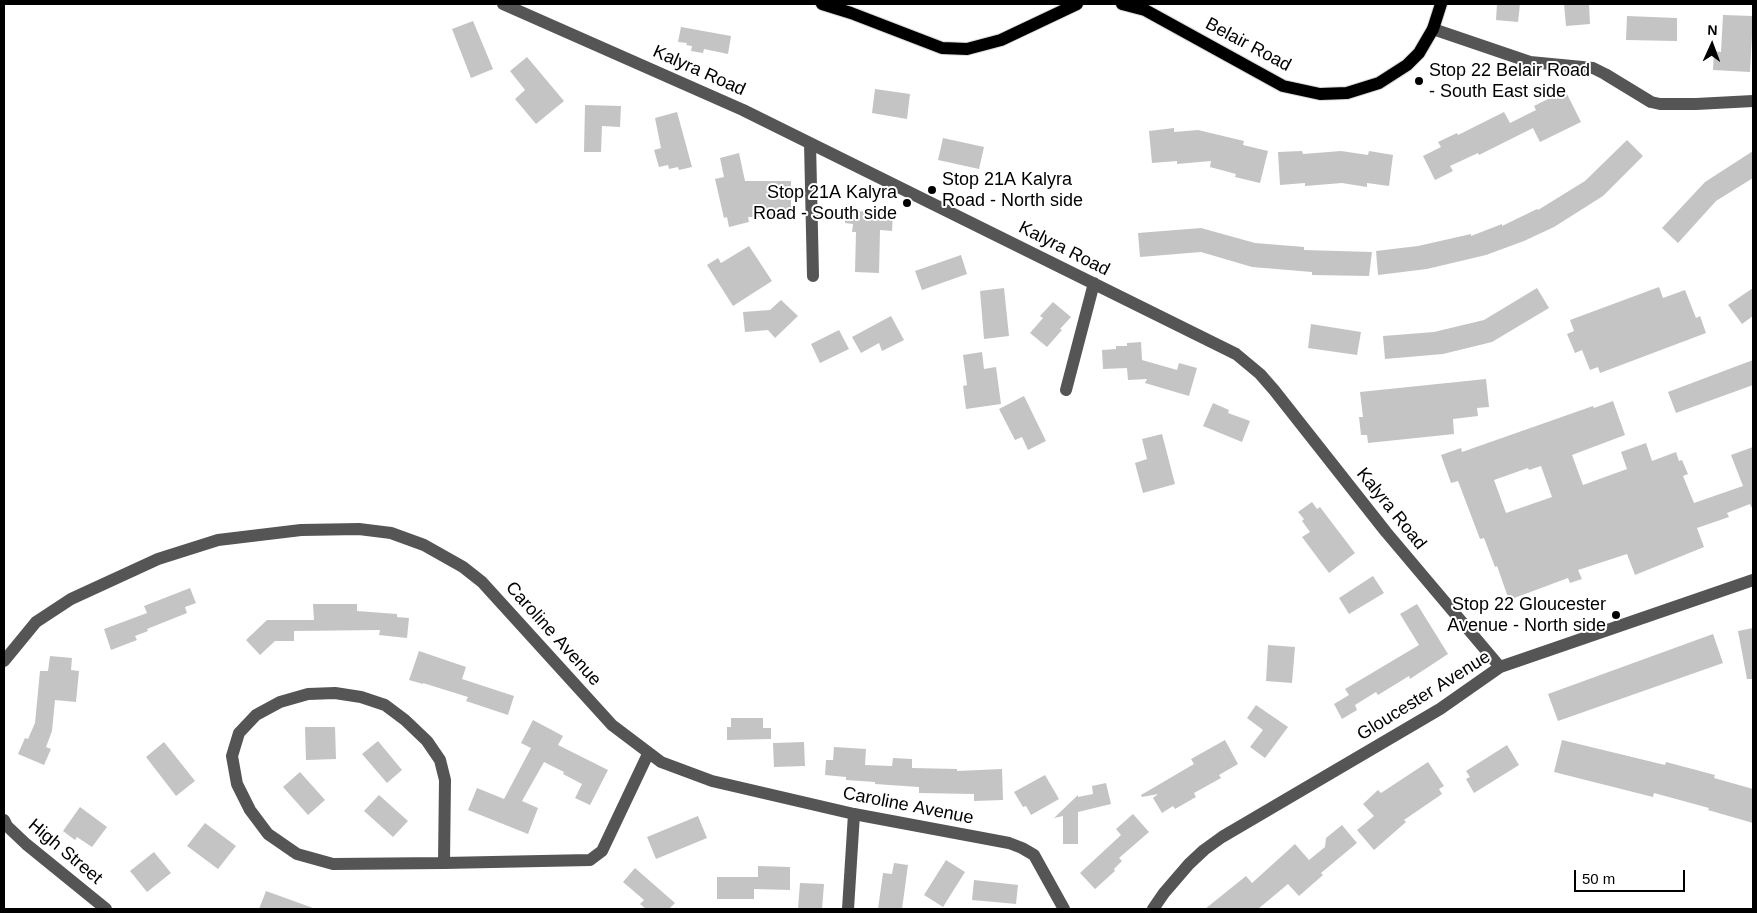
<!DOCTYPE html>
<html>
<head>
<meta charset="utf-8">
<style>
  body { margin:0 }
  #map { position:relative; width:1757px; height:913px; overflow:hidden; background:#fff; font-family:Arial,sans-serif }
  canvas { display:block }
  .frame { position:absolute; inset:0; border:5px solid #000; pointer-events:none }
  .north { position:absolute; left:1687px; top:20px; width:50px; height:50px; -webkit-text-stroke:4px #fff; paint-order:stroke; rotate:2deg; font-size:14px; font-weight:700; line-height:20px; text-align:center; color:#000 }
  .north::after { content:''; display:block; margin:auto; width:18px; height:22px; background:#000; clip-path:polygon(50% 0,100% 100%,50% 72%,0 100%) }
  .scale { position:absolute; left:1574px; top:870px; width:111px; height:22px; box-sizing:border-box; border:2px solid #000; border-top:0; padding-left:6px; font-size:15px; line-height:18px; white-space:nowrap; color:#000; -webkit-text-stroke:4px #fff; paint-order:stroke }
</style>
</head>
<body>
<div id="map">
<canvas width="1757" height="913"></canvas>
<div class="frame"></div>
<div class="north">N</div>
<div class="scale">50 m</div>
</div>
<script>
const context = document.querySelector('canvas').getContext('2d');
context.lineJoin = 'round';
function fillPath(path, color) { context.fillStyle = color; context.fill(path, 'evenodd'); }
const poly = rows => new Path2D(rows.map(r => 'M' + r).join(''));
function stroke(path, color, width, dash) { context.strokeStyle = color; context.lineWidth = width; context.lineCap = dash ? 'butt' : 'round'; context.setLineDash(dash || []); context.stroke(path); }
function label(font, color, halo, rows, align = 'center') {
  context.font = font + ' Arial,sans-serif'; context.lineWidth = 4; context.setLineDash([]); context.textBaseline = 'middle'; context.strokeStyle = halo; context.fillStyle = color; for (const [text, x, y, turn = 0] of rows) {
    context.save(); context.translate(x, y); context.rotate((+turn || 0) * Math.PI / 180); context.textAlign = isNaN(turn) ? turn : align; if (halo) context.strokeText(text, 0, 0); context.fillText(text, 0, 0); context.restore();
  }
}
fillPath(poly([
  [1497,4,1520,4,1518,22,1496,20],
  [1564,4,1589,4,1590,24,1566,26],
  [1723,15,1753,16,1750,72,1713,70,1714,51,1721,52],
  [1627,16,1677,18,1677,41,1626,40],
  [473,21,493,69,471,78,452,29],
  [681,27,731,36,728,54,704,49,703,53,691,51,692,46,686,45,687,43,678,42],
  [527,57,564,101,536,124,515,99,525,90,510,71],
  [875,89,910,94,907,119,872,113],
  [1567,94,1581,122,1540,142,1533,128,1479,155,1478,153,1450,166,1453,171,1435,180,1423,156,1441,147,1438,142,1457,133,1458,135,1504,112,1510,123,1536,110,1534,106,1554,96,1556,99],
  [585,105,621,106,620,127,602,126,601,152,584,152],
  [677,112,692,167,679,170,678,167,669,169,668,165,659,167,654,150,661,148,655,118],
  [1174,128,1174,132,1198,130,1244,141,1243,145,1268,151,1260,183,1235,177,1236,174,1210,167,1211,161,1177,164,1177,161,1152,163,1149,131],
  [943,138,984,147,979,169,938,160],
  [1627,140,1643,156,1603,196,1554,227,1524,241,1486,255,1427,269,1378,275,1376,251,1418,246,1471,234,1471,236,1502,224,1502,226,1537,209,1538,210,1585,181],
  [1302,151,1303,154,1341,151,1368,155,1369,151,1393,155,1389,186,1367,183,1367,187,1342,183,1305,186,1305,183,1280,185,1278,152],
  [1753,151,1753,178,1716,201,1678,243,1662,228,1705,182],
  [739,153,745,181,791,181,791,214,775,217,748,217,749,222,729,227,727,217,724,218,715,179,724,177,720,158],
  [845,211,893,212,892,231,880,230,879,273,855,272,856,232,852,232,853,224,845,223],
  [1201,228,1255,243,1304,247,1304,250,1372,252,1369,276,1312,275,1312,272,1252,267,1201,252,1140,257,1138,233],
  [749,246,772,281,733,306,707,265,718,258,721,263],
  [961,255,967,274,922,290,915,271],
  [1659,287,1663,298,1685,290,1696,318,1700,316,1706,333,1600,373,1598,367,1590,370,1582,350,1575,353,1567,334,1574,331,1570,320],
  [1004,288,1009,336,984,339,980,291],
  [1537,288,1549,308,1492,342,1443,354,1385,359,1383,336,1434,332,1484,320],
  [1753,288,1753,316,1742,324,1728,305],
  [781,300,798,316,775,338,768,330,745,332,743,312,770,310],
  [1053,302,1071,317,1060,329,1062,330,1047,347,1030,333,1043,318,1040,316],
  [891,316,904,340,882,351,879,343,861,353,852,337],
  [1311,324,1361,332,1357,355,1308,348],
  [839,330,849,349,820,363,811,344],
  [1141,342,1142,360,1177,370,1179,363,1197,368,1189,396,1145,383,1147,379,1128,380,1127,368,1103,369,1102,350,1116,349,1116,346,1127,346,1127,343],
  [982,352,984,369,996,367,1001,404,966,409,963,386,967,385,963,355],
  [1753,360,1753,385,1676,413,1668,392],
  [1486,379,1489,407,1477,408,1478,416,1453,419,1454,434,1368,443,1367,435,1361,435,1359,417,1363,417,1360,392],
  [1024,396,1046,441,1028,450,1022,437,1015,440,999,409],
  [1613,401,1625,435,1572,455,1583,485,1627,469,1621,452,1646,443,1652,461,1676,452,1679,461,1682,460,1688,474,1683,476,1694,503,1743,486,1731,455,1753,447,1753,510,1750,504,1727,513,1729,517,1697,528,1704,547,1635,575,1627,554,1578,570,1582,579,1570,583,1568,578,1509,600,1497,566,1495,567,1484,538,1480,539,1458,481,1451,483,1441,455,1461,448,1462,452,1593,406,1594,408],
  [1541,466,1552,497,1506,513,1494,480,1528,468,1529,470],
  [1213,403,1229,410,1228,413,1250,421,1242,442,1203,426],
  [1162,434,1175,484,1143,493,1135,463,1147,459,1142,439],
  [1312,502,1317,509,1320,507,1355,553,1329,573,1302,537,1310,532,1302,521,1304,519,1298,512],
  [1373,576,1384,593,1349,614,1339,598],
  [190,588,196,603,185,607,187,613,147,629,148,631,135,636,137,640,111,650,104,629,147,613,144,606],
  [313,604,357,604,357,611,397,614,397,617,409,618,407,638,379,635,380,630,294,631,294,641,275,641,260,655,246,640,267,620,314,620],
  [1417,604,1448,654,1410,679,1409,676,1378,695,1376,692,1355,705,1357,710,1342,719,1334,704,1349,695,1345,689,1419,645,1400,614],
  [1753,628,1753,679,1747,679,1738,631],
  [1713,634,1723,663,1558,721,1548,694],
  [1268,645,1295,647,1292,683,1266,681],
  [419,651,466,667,462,679,514,696,508,715,466,701,468,697,423,683,423,684,409,680],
  [50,656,72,658,71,670,79,671,76,702,55,700,52,731,46,747,51,749,44,765,18,754,25,738,28,739,35,723,40,671,48,671],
  [1256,705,1288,727,1265,758,1250,747,1263,730,1247,718],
  [731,718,763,718,763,728,771,728,771,739,727,740,727,727,731,727],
  [533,720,563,736,558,745,608,770,590,805,575,798,582,784,563,774,564,772,544,762,522,801,538,808,528,834,468,810,477,788,504,799,531,748,521,743],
  [305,727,335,727,336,759,306,760],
  [1225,740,1238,764,1219,775,1221,778,1194,793,1196,797,1175,809,1173,806,1162,813,1153,798,1158,794,1142,797,1141,795,1194,764,1191,759],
  [1562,740,1665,765,1666,762,1715,775,1714,778,1753,789,1753,823,1708,810,1709,808,1654,793,1653,797,1554,772],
  [378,741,402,770,387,783,362,754],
  [164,742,195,781,176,796,146,757],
  [804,742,805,766,774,767,773,743],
  [1507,745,1519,765,1474,793,1466,779,1470,777,1466,771],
  [834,747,866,749,865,765,892,766,893,758,912,759,912,768,957,769,957,771,1002,769,1003,800,974,801,974,794,919,793,919,787,875,784,875,782,846,780,846,777,825,775,826,760,833,760],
  [1428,762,1444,786,1439,789,1442,794,1404,820,1406,822,1374,850,1357,830,1374,816,1363,804,1378,790,1381,793],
  [300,772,325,800,308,815,283,787],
  [1045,775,1059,799,1031,815,1026,806,1023,807,1014,792],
  [1106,783,1111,804,1078,812,1078,844,1063,844,1063,816,1054,818,1078,795,1078,797,1093,794,1092,786],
  [379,795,408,821,393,837,364,811],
  [80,807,107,827,92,847,77,837,75,840,63,831],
  [1133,814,1149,832,1119,858,1122,861,1114,869,1115,871,1095,889,1080,873,1121,835,1116,829],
  [698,816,707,838,656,859,647,837],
  [205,823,236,846,218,869,187,846],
  [1342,825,1357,843,1321,873,1323,875,1299,896,1288,884,1258,909,1205,909,1246,876,1252,883,1295,844,1309,860,1325,847,1326,838],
  [154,852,171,873,147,892,130,871],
  [946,860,965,872,943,907,924,895],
  [894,863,908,865,902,909,878,909,883,873,892,874],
  [758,866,790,867,790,890,754,889,754,899,717,899,717,877,758,877],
  [635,868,675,903,669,909,646,909,640,904,644,900,623,882],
  [974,880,1018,885,1016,904,972,900],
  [800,883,824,884,822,909,798,909],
  [266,891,313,908,313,909,259,909]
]), '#c4c4c4');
const major = poly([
  [822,4,851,13,942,48,967,49,1001,40,1077,4],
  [1122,4,1145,10,1283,86,1320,94,1347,93,1379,83,1407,65,1419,53,1433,29,1441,4]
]);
stroke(major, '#dbdbdb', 14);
stroke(poly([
  [503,4,743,110,1236,354,1260,374,1274,390,1386,532,1500,667],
  [1433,29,1530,62,1593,68,1605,74,1651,102,1660,104,1696,104,1753,101],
  [810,143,813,276],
  [1066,390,1094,283],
  [4,661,36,622,71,599,158,559,218,540,301,530,359,529,391,533,424,545,463,567,482,582,612,725,661,762,712,781,854,814,1009,843,1022,848,1034,855,1064,909],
  [4,820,7,826,26,844,106,909],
  [444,863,445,780,440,760,427,741,405,720,385,705,361,697,335,693,308,694,280,702,256,715,239,733,232,756,237,784,250,810,268,834,297,854,333,864,444,863,590,860,602,851,648,754],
  [848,909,854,814],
  [1153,909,1164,893,1189,864,1204,850,1222,837,1440,709,1500,667,1753,580]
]), '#555', 12);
stroke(major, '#000', 12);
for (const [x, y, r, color] of [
  [1419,81,5,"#000"],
  [932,190,5,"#000"],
  [907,203,5,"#000"],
  [1616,615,5,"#000"]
]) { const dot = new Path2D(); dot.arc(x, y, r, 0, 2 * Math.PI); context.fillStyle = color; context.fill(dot); stroke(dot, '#fff', 2); }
label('18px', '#000', '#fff', [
  ["Belair Road",1248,45,28],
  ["Kalyra Road",699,71,24],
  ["Kalyra Road",1064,249,27],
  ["Kalyra Road",1391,509,51],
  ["Caroline Avenue",553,634,48],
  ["Gloucester Avenue",1424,696,-32],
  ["Caroline Avenue",908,806,11],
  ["High Street",65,852,40]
]);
label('18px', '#000', '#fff', [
  ["Stop 22 Belair Road",1429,71],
  ["- South East side",1429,92],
  ["Stop 21A Kalyra",942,180],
  ["Road - North side",942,201],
  ["Stop 21A Kalyra",897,193,"right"],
  ["Road - South side",897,214,"right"],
  ["Stop 22 Gloucester",1606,605,"right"],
  ["Avenue - North side",1606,626,"right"]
], 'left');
</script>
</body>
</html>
